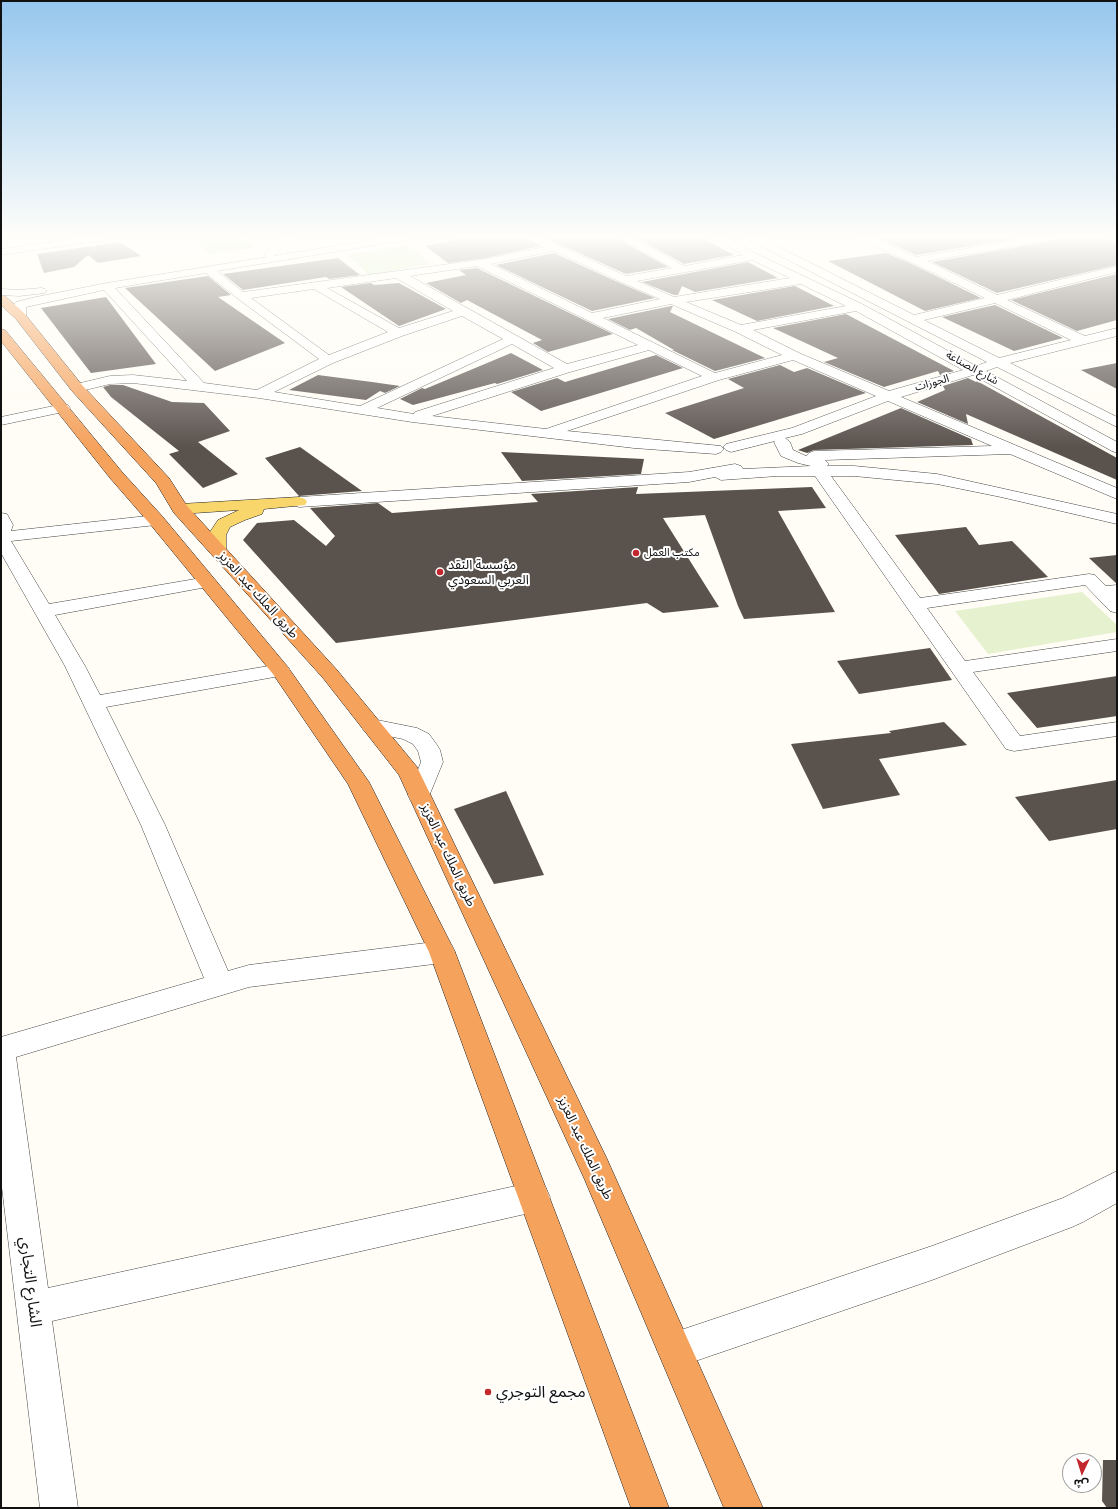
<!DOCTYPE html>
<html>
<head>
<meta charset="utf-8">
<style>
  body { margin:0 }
  #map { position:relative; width:1118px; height:1509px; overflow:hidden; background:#fffdf5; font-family:"PT Serif","Noto Sans Arabic",serif }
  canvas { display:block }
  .frame { position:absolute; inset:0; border:2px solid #111; pointer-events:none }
  .north { position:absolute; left:1062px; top:1453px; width:40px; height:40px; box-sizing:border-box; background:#fff; border:1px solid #a0a0a0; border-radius:50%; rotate:184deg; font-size:11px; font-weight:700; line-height:16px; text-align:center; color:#111 }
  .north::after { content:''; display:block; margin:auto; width:14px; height:18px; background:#c4262e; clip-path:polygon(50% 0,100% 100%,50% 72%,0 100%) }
</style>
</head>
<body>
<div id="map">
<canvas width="1118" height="1509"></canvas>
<div class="frame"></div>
<div class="north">ش</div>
</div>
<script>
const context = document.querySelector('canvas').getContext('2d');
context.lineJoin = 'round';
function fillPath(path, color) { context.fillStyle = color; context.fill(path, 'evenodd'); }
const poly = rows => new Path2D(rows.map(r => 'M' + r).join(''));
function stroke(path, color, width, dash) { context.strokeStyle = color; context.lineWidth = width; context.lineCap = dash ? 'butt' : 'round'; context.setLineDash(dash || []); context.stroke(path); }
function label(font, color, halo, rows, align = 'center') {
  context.font = font + ' "PT Serif","Noto Sans Arabic",serif'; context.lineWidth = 4; context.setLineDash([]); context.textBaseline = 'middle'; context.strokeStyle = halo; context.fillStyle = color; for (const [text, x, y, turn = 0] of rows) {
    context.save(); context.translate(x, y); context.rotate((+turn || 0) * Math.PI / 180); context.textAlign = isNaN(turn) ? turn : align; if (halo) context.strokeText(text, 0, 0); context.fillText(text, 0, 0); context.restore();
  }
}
fillPath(poly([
  [194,237,245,237,254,248,209,254],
  [409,245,430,264,369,275,347,255]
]), '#d5ebbd');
fillPath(poly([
  [1082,592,1117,625,1117,632,988,654,955,611]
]), '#e6f2cf');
fillPath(poly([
  [469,237,526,237,540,246,486,258,448,263,425,246],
  [543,237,619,237,620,240,668,267,626,274],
  [635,237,700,237,734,255,684,264],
  [877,237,1026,237,916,255],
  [1058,237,1099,237,1117,243,1117,265,997,293,932,262,1052,241],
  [120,242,141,256,98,263,88,255,74,267,44,273,37,254],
  [554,253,620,283,655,298,592,311,496,265],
  [886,253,910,263,981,298,925,311,828,261],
  [338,258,360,275,329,279,326,277,243,290,223,274],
  [748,262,778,278,695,292,682,286,678,295,674,295,642,282],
  [477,268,613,334,548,352,533,343,542,340,467,300,461,303,426,283,466,275,459,270],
  [1117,274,1117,320,1077,331,1011,300],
  [208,276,231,295,218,297,285,343,215,371,125,288],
  [371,283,374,285,399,283,446,309,399,326,341,287],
  [795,286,834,306,757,321,712,300],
  [106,297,156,364,91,373,41,308],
  [995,305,1063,338,1014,351,942,317],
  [671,306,673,306,670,312,765,358,715,371,672,350,674,350,636,328,630,330,608,319],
  [846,314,935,361,954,371,940,375,938,371,884,387,824,362,838,358,773,328],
  [511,353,543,370,497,384,495,383,413,405,400,399,422,388,425,389],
  [656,355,683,368,541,411,511,392,557,378,565,382],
  [1117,363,1117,389,1081,370],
  [780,365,794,372,807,368,866,393,714,439,665,413,744,388,728,379],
  [318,375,372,382,400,386,385,393,380,391,366,400,289,390],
  [968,378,976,382,977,381,1117,458,1117,480,966,414,968,424,917,402,945,390,943,386],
  [110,385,123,385,172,402,204,403,230,431,198,442,238,474,203,488,169,454,179,451,111,397,103,387],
  [901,408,971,439,973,445,814,450,807,453,798,450],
  [300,447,362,491,299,496,265,458],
  [501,452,644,459,641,474,522,481],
  [638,487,636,494,812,487,826,508,778,511,835,612,744,619,738,606,705,515,663,518,719,607,663,613,647,603,336,643,243,540,257,523,294,520,326,546,335,536,310,508,378,503,392,513,538,502,531,494],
  [966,527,979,545,1012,541,1048,577,939,594,895,535],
  [1117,555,1117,584,1089,558],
  [930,648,952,680,859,694,837,661],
  [1117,676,1117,716,1037,728,1007,693],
  [944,722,967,745,879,759,900,795,823,809,791,744,891,733,889,731],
  [1117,780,1117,829,1049,841,1015,797],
  [506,791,544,875,494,884,454,809],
  [1103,1460,1117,1460,1117,1508,1107,1508,1102,1501]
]), '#5a524d');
const minor = poly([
  [83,237,109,237,104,240,1,255,1,249,83,237],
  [282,237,293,237,274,256,388,237,412,237,407,240,217,271,243,292,486,259,544,247,527,237,540,237,626,276,672,268,621,239,620,237,632,237,684,266,743,255,713,237,726,237,757,254,862,304,976,366,987,362,747,239,746,237,759,237,914,315,985,298,911,262,858,239,857,237,871,237,916,257,1034,237,1057,237,1052,240,927,261,997,295,1117,266,1117,272,1007,300,1085,336,1117,328,1117,336,1010,363,1117,417,1117,427,997,367,986,371,1117,442,1117,453,1112,451,973,375,901,397,1117,488,1117,499,1010,454,825,460,829,464,827,466,854,466,937,474,1117,514,1117,524,1001,497,937,484,854,476,831,476,920,598,1089,574,1095,575,1106,586,1117,585,1117,613,1110,611,1085,585,927,608,965,661,1117,639,1117,651,973,672,1020,736,1117,722,1117,736,1014,751,1006,749,815,476,778,476,721,480,715,477,689,482,299,507,293,505,291,502,293,499,299,497,689,472,735,464,741,466,743,469,811,466,798,463,781,456,774,442,775,441,731,452,726,450,723,447,726,444,792,428,876,396,793,360,719,380,567,431,721,446,724,449,721,452,716,454,634,448,412,422,259,398,133,383,110,384,77,392,72,391,70,388,72,385,110,376,133,375,187,381,104,290,26,307,26,316,24,319,16,319,14,316,14,305,16,302,36,297,107,283,267,257,264,254,265,252,282,237],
  [554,251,621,282,660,299,592,313,491,264,554,251],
  [752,260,790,278,674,297,637,281,752,260],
  [477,266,638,345,567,364,410,276,477,266],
  [206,273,237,298,319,359,257,390,204,383,115,288,206,273],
  [396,278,453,311,399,328,327,288,396,278],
  [801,284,846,306,741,325,686,302,801,284],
  [314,289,388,332,329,355,251,298,314,289],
  [995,303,1071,340,999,358,924,320,995,303],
  [671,304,736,332,782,355,715,373,603,318,671,304],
  [856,311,963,370,889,391,799,353,753,330,856,311],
  [462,316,503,339,360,406,274,392,333,363,402,336,462,316],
  [512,344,554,368,415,412,414,414,377,408,512,344],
  [649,350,702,376,546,429,432,416,570,372,649,350],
  [888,401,992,446,814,451,809,453,806,456,793,450,790,442,785,438,802,434,888,401],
  [41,288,45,289,47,291,45,293,19,296,1,295,1,289,19,290,41,288],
  [63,404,68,405,70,408,68,411,1,425,1,417,63,404],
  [1,513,7,514,13,525,11,531,156,515,162,516,164,520,162,524,156,525,11,541,49,604,207,577,213,578,216,582,213,586,207,587,55,615,85,666,100,695,280,664,287,666,290,670,287,674,280,676,106,707,165,825,228,971,249,965,442,941,451,944,455,952,451,960,442,963,249,987,16,1057,48,1288,534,1182,545,1186,550,1197,545,1208,534,1212,52,1321,78,1508,40,1508,1,1179,1,1037,204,978,141,825,65,666,1,553,1,513],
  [372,719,417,728,429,734,437,745,440,750,443,762,427,801,419,803,411,801,408,795,421,762,418,751,413,744,403,739,364,731,361,726,364,721,372,719],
  [1117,1171,1117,1203,1083,1222,1072,1227,932,1280,675,1368,663,1362,657,1350,663,1338,675,1332,932,1246,1063,1198,1117,1171]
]);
const major = poly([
  [299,497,305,499,307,502,305,505,264,509,262,514,245,520,230,527,226,535,226,550,223,554,217,555,211,554,208,550,208,535,218,520,239,510,180,514,174,513,172,509,174,505,180,504,299,497]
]);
const highway = poly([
  [1,295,5,296,24,313,82,385,169,478,187,506,337,670,417,767,607,1159,763,1508,724,1508,584,1178,399,775,323,678,174,513,156,483,72,391,16,319,1,305,1,295],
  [1,329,5,330,122,472,162,516,287,666,369,782,455,952,669,1508,631,1508,429,952,348,784,273,674,150,524,110,478,1,341,1,329]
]);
stroke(minor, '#444', 1);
stroke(major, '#222', 1);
stroke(highway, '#222', 1);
fillPath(minor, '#fff');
fillPath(major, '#f9d66b');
fillPath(highway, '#f5a25d');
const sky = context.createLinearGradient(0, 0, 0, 448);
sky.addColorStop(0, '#95c6ee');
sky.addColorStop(0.53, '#fffefa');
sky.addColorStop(1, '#fffefa00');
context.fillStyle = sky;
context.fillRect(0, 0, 1118, 448);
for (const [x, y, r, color] of [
  [636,553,4,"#c4262e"],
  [440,572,4,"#c4262e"],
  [488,1392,4,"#c4262e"]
]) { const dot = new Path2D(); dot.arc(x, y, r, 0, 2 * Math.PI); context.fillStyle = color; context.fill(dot); stroke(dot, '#fff', 1.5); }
label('11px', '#111', '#fff', [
  ["شارع الصناعة",972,368,29],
  ["الجوزات",932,383,-16]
]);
label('11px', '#111', '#fff', [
  ["مكتب العمل",644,553]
], 'left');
label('13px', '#111', '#fff', [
  ["مؤسسة النقد",448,565],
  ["العربي السعودي",448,580]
], 'left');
label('13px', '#111', '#fff', [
  ["طريق الملك عبد العزيز",258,595,48],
  ["طريق الملك عبد العزيز",448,855,65],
  ["طريق الملك عبد العزيز",585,1148,65]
]);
label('16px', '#111', '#fff', [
  ["الشارع التجاري",30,1282,83]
]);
label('16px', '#111', '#fff', [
  ["مجمع التوجري",496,1392]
], 'left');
</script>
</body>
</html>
